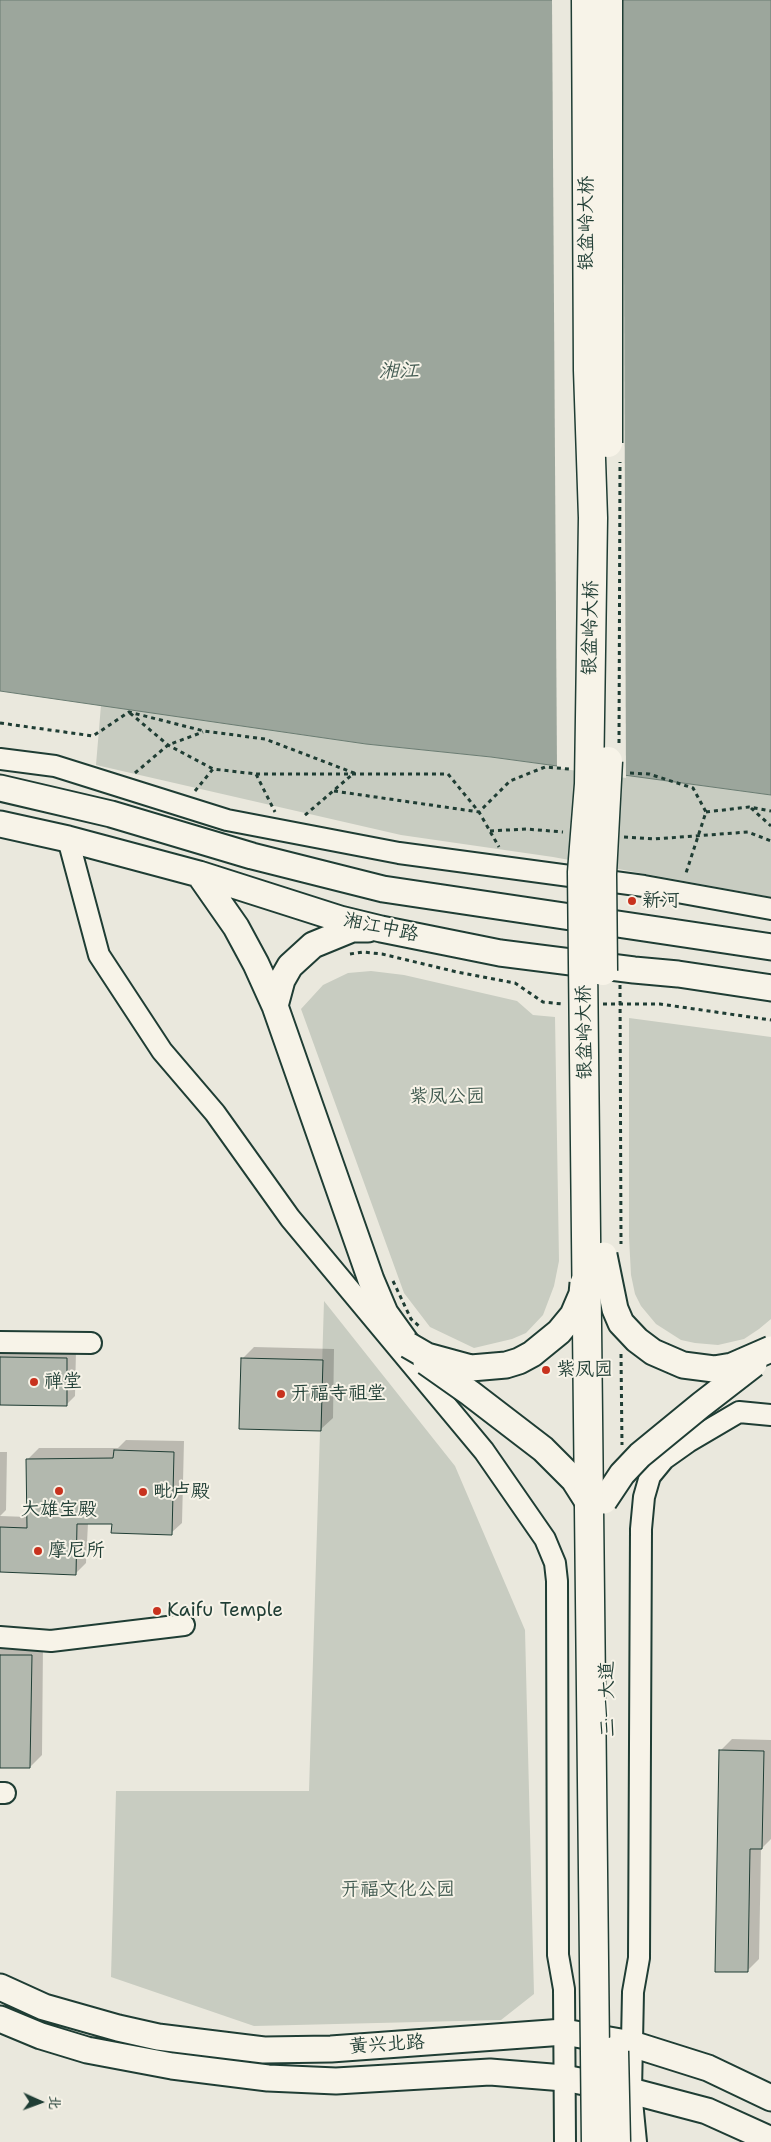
<!DOCTYPE html>
<html>
<head>
<meta charset="utf-8">
<style>
  body { margin:0 }
  #map { position:relative; width:771px; height:2142px; overflow:hidden; background:#eae8dd; font-family:"Shantell Sans","LXGW WenKai TC",sans-serif }
  canvas { display:block }
  .north { position:absolute; left:15px; top:2077px; width:50px; height:50px; -webkit-text-stroke:4px #f7f3e8; paint-order:stroke; rotate:92deg; font-size:14px; font-weight:700; line-height:20px; text-align:center; color:#1f3d34 }
  .north::after { content:''; display:block; margin:auto; width:18px; height:22px; background:#1f3d34; clip-path:polygon(50% 0,100% 100%,50% 72%,0 100%) }
</style>
</head>
<body>
<div id="map">
<canvas width="771" height="2142"></canvas>
<div class="north">北</div>
</div>
<script>
const context = document.querySelector('canvas').getContext('2d');
context.lineJoin = 'round';
function fillPath(path, color) { context.fillStyle = color; context.fill(path, 'evenodd'); }
const poly = rows => new Path2D(rows.map(r => 'M' + r).join(''));
function stroke(path, color, width, dash) { context.strokeStyle = color; context.lineWidth = width; context.lineCap = dash ? 'butt' : 'round'; context.setLineDash(dash || []); context.stroke(path); }
function label(font, color, halo, rows, align = 'center') {
  context.font = font + ' "Shantell Sans","LXGW WenKai TC",sans-serif'; context.lineWidth = 4; context.setLineDash([]); context.textBaseline = 'middle'; context.strokeStyle = halo; context.fillStyle = color; for (const [text, x, y, turn = 0] of rows) {
    context.save(); context.translate(x, y); context.rotate((+turn || 0) * Math.PI / 180); context.textAlign = isNaN(turn) ? turn : align; if (halo) context.strokeText(text, 0, 0); context.fillText(text, 0, 0); context.restore();
  }
}
fillPath(poly([
  [101,705,366,744,491,757,771,795,771,897,553,857,401,835,96,765],
  [371,971,404,975,517,1001,533,1015,555,1017,559,1261,554,1286,543,1315,526,1333,512,1339,474,1348,430,1327,404,1293,301,1009,323,985,348,973],
  [629,1018,771,1037,771,1319,759,1329,744,1339,718,1345,695,1343,681,1340,656,1324,641,1306,635,1294,631,1275,629,1237],
  [324,1301,455,1466,525,1630,534,1994,501,2020,254,2026,111,1977,116,1791,309,1791]
]), '#c8ccc1');
const water = poly([
  [0,0,771,0,771,795,491,757,366,744,0,691,0,0]
]);
fillPath(water, '#9ca69c');
stroke(water, '#6a7c72', 1);
fillPath(poly([
  [552,0,623,0,626,778,557,768]
]), '#eae8dd');
fillPath(poly([
  [254,1347,334,1349,333,1418,321,1429,242,1359],
  [0,1349,76,1350,75,1396,66,1405,0,1404],
  [126,1440,184,1441,182,1523,171,1533,113,1522,88,1523,86,1563,75,1574,0,1571,0,1452,7,1452,6,1510,0,1516,28,1517,28,1459,39,1448,118,1448],
  [0,1643,43,1644,42,1755,30,1767,0,1766],
  [732,1739,771,1740,771,1839,761,1849,759,1959,747,1971,720,1751]
]), '#0003');
const building = poly([
  [0,1357,67,1358,67,1406,0,1405,0,1357],
  [241,1358,323,1360,321,1431,239,1429,241,1358],
  [114,1450,174,1452,172,1535,111,1533,112,1524,77,1524,76,1575,0,1572,0,1527,27,1528,26,1459,113,1458,114,1450],
  [0,1655,32,1655,30,1768,0,1768,0,1655],
  [719,1750,764,1751,762,1849,750,1849,748,1972,715,1972,719,1750]
]);
fillPath(building, '#b2b8ae');
stroke(building, '#1f3d34', 1);
const minor = poly([
  [0,759,55,766,227,820,399,853,644,886,771,909],
  [68,839,99,955,162,1051,215,1113,290,1218,484,1451,545,1539,555,1563,557,1581,558,1955,564,1989,565,2142],
  [0,1342,91,1343],
  [0,1637,51,1641,184,1625],
  [0,1793,5,1793],
  [636,2142,631,2091,633,1992,639,1958,641,1529,644,1497,650,1476,664,1459,688,1442,739,1412,771,1415]
]);
const major = poly([
  [0,788,111,814,252,856,383,889,771,947],
  [0,824,68,839,199,874,340,919,381,929,500,953,634,970,678,974,771,988],
  [199,874,236,927,256,964,275,1006,371,1280,385,1313,408,1345],
  [275,1006,282,980,290,966,313,945,352,929,368,929],
  [0,1987,44,2007,118,2028,158,2037,264,2050,331,2049,564,2032,632,2044,708,2068,771,2098],
  [0,2019,41,2036,87,2050,172,2066,268,2078,336,2081,490,2072,564,2078,631,2091,707,2111,771,2140]
]);
stroke(minor, '#1f3d34', 24);
stroke(major, '#1f3d34', 29);
stroke(poly([
  [130,713,168,745,213,769],
  [0,723,93,736,129,712,204,731,265,739,354,773,304,816],
  [135,773,168,745,203,732],
  [630,773,649,774,693,788,706,812,686,873],
  [256,774,448,774,479,812,499,847],
  [195,791,213,769,256,774,275,812],
  [334,791,479,812,510,781,545,767,569,769],
  [751,808,771,826],
  [706,812,749,807,771,811],
  [490,831,526,829,563,832],
  [624,837,654,839,748,832,771,841],
  [350,954,363,952,382,954,457,972,515,983,543,1002,562,1004],
  [603,1004,660,1004,771,1020],
  [621,1354,622,1445]
]), '#1f3d34', 3, [4, 4]);
stroke(minor, '#f7f3e8', 20);
stroke(major, '#f7f3e8', 25);
const majorBridge = poly([
  [604,1255,615,1309,621,1323,637,1340,653,1352,683,1365,714,1369,732,1366,771,1349],
  [408,1345,427,1356,471,1368,506,1365,519,1361,532,1354,559,1332,573,1315,582,1294,583,1283],
  [426,1362,470,1393,543,1449,574,1480,588,1502],
  [604,1501,622,1474,640,1455,701,1405,754,1364]
]);
const highwayBridge = poly([
  [586,0,588,370,593,518,589,784,582,872,596,2142],
  [608,443,608,0],
  [603,971,602,874,608,761],
  [614,2051,616,2142]
]);
stroke(majorBridge, '#1f3d34', 29, []);
stroke(highwayBridge, '#1f3d34', 31, []);
stroke(poly([
  [619,743,620,462],
  [620,985,621,1244],
  [393,1281,411,1319,419,1326]
]), '#1f3d34', 3, [4, 4]);
stroke(majorBridge, '#f7f3e8', 25);
stroke(highwayBridge, '#f7f3e8', 28);
for (const [x, y, r, color] of [
  [632,901,5,"#c8321e"],
  [546,1370,5,"#c8321e"],
  [34,1382,5,"#c8321e"],
  [281,1394,5,"#c8321e"],
  [59,1491,5,"#c8321e"],
  [143,1492,5,"#c8321e"],
  [38,1551,5,"#c8321e"],
  [157,1611,5,"#c8321e"]
]) { const dot = new Path2D(); dot.arc(x, y, r, 0, 2 * Math.PI); context.fillStyle = color; context.fill(dot); stroke(dot, '#f7f3e8', 2); }
label('19px', '#1f3d34', '#f7f3e8', [
  ["银盆岭大桥",587,223,-90],
  ["银盆岭大桥",591,628,-89],
  ["湘江中路",381,928,12],
  ["银盆岭大桥",585,1032,-91],
  ["三一大道",608,1699,-91],
  ["黄兴北路",387,2045,-4]
]);
label('19px', '#1f3d34', '#f7f3e8', [
  ["新河",642,901],
  ["紫凤园",556,1370],
  ["禅堂",44,1382],
  ["开福寺祖堂",291,1394],
  ["毗卢殿",153,1492],
  ["大雄宝殿",59,1510,"center"],
  ["摩尼所",48,1551],
  ["Kaifu Temple",167,1611]
], 'left');
label('19px', '#415a50', '#f7f3e8', [
  ["紫凤公园",447,1097],
  ["开福文化公园",398,1890]
]);
label('italic 20px', '#445c53', '#f7f3e8', [
  ["湘江",399,372]
]);
</script>
</body>
</html>
